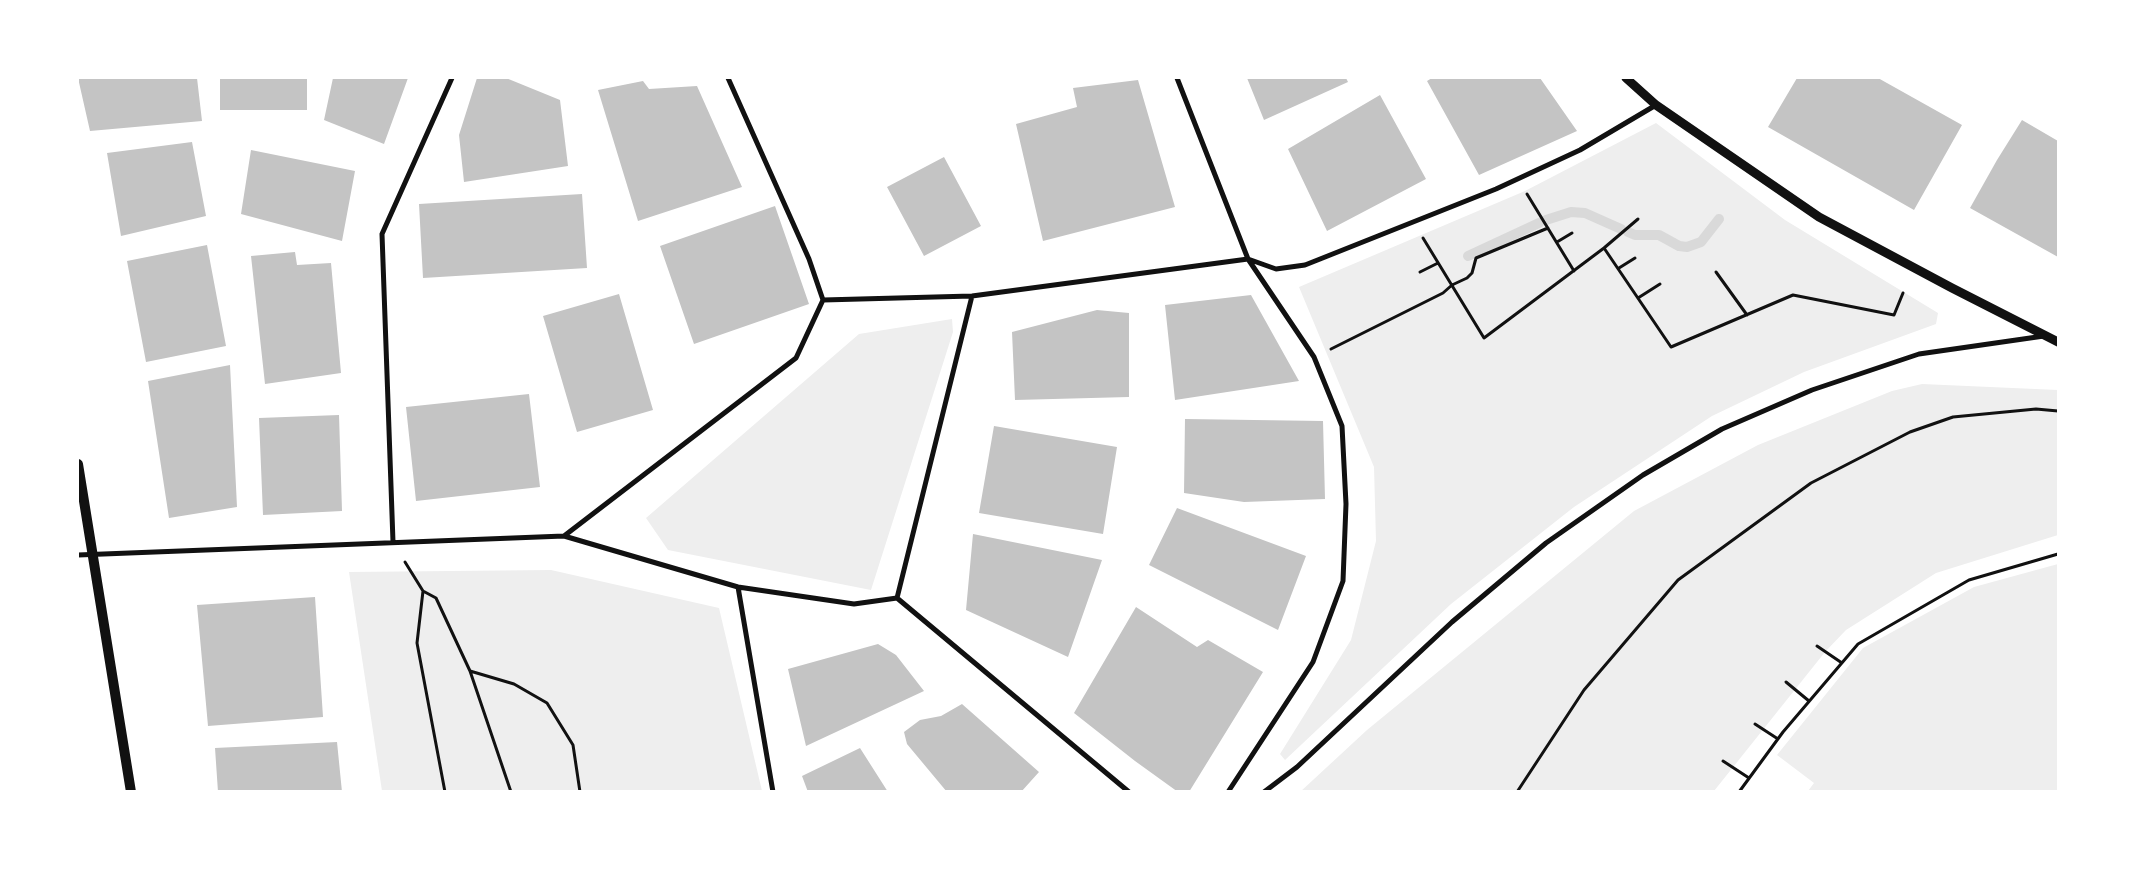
<!DOCTYPE html>
<html>
<head>
<meta charset="utf-8">
<style>
  body { margin:0 }
  #map { position:relative; width:2136px; height:869px; overflow:hidden; background:#fff; font-family:Karla,sans-serif }
  canvas { display:block }
  .frame { position:absolute; inset:0; border:79px solid #fff; pointer-events:none }
</style>
</head>
<body>
<div id="map">
<canvas width="2136" height="869"></canvas>
<div class="frame"></div>
</div>
<script>
const context = document.querySelector('canvas').getContext('2d');
context.lineJoin = 'round';
function fillPath(path, color) { context.fillStyle = color; context.fill(path, 'evenodd'); }
const poly = rows => new Path2D(rows.map(r => 'M' + r).join(''));
function stroke(path, color, width, dash) { context.strokeStyle = color; context.lineWidth = width; context.lineCap = dash ? 'butt' : 'round'; context.setLineDash(dash || []); context.stroke(path); }
fillPath(poly([
  [1656,123,1785,220,1938,313,1936,324,1804,372,1712,416,1574,507,1451,604,1285,760,1280,754,1351,640,1376,541,1374,467,1299,287,1525,191],
  [952,319,953,332,871,590,668,550,646,518,859,334],
  [1922,384,2058,390,2058,535,1936,573,1846,630,1825,652,1714,791,1300,792,1367,730,1634,511,1758,445,1892,391],
  [2058,564,2058,791,1808,791,1814,783,1777,755,1863,648,1974,587],
  [551,570,719,608,762,791,382,791,349,572]
]), '#eee');
stroke(poly([
  [1546,220,1571,212,1585,213,1621,229],
  [1628,232,1635,235,1659,235,1679,246,1687,247,1701,242,1719,219],
  [1468,256,1539,223]
]), '#d9d9d9', 10);
fillPath(poly([
  [78,78,197,78,202,121,90,131],
  [220,78,307,78,307,110,220,110],
  [333,78,408,78,384,144,324,120],
  [477,78,506,78,560,100,568,166,464,182,459,135],
  [1247,78,1346,78,1348,82,1264,120],
  [1432,78,1540,78,1577,131,1479,175,1427,81],
  [1797,78,1878,78,1962,125,1914,210,1768,127],
  [1138,80,1175,207,1043,241,1016,124,1077,107,1073,88],
  [643,81,649,89,697,86,742,187,638,221,598,90],
  [1380,95,1426,179,1327,231,1288,149],
  [2022,120,2058,141,2058,257,1970,208,1997,160],
  [192,142,206,216,121,236,107,153],
  [251,150,355,171,342,241,241,214],
  [944,157,981,226,924,256,887,187],
  [582,194,587,268,423,278,419,204],
  [775,206,809,304,694,344,660,246],
  [207,245,226,346,146,362,127,261],
  [295,252,297,265,331,263,341,373,265,384,251,256],
  [619,294,653,410,577,432,543,316],
  [1251,295,1299,381,1175,400,1165,305],
  [1097,310,1129,313,1129,397,1015,400,1012,332],
  [230,365,237,507,169,518,148,381],
  [529,394,540,487,416,501,406,407],
  [339,415,342,511,263,515,259,418],
  [1185,419,1323,421,1325,499,1244,502,1184,493],
  [994,426,1117,447,1103,534,979,513],
  [1177,508,1306,556,1278,630,1149,565],
  [973,534,1102,560,1068,657,966,610],
  [315,597,323,717,208,726,197,605],
  [1136,607,1197,647,1208,640,1263,672,1189,792,1178,792,1135,761,1074,713],
  [878,644,896,655,924,691,806,746,788,669],
  [962,704,1039,772,1021,792,947,792,907,744,904,732,920,720,941,716],
  [337,742,342,792,218,792,215,748],
  [860,748,888,792,808,792,802,776]
]), '#c4c4c4');
stroke(poly([
  [1527,194,1574,271],
  [1423,238,1484,338,1604,248,1638,219],
  [1557,242,1572,233],
  [1604,248,1671,347,1793,295,1894,315,1903,293],
  [1619,268,1635,258],
  [1420,272,1438,263],
  [1716,272,1747,315],
  [1638,298,1660,284],
  [1331,349,1443,293,1452,285,1467,278,1472,273,1476,258,1548,228],
  [405,562,423,591,436,598,470,671,511,792],
  [423,591,417,643,445,792],
  [1817,646,1842,663],
  [470,671,514,684,547,703,573,745,580,792],
  [1786,682,1809,701],
  [1755,724,1778,739],
  [1723,761,1749,778],
  [1517,792,1584,690,1678,580,1811,483,1910,432,1953,417,2036,409,2058,411],
  [1739,792,1783,732,1858,644,1969,580,2058,554]
]), '#111', 3);
stroke(poly([
  [728,78,809,259,823,300],
  [1177,78,1248,259,1314,357,1342,426,1346,504,1343,581,1313,662,1228,792],
  [972,296,897,598,1129,792],
  [564,536,738,587,854,604,897,598],
  [393,542,382,234,452,78],
  [78,555,564,536,796,358,823,300,972,296,1248,259,1276,269,1305,265,1496,189,1580,150,1656,105],
  [738,587,773,792],
  [1264,792,1297,767,1452,622,1546,543,1643,475,1722,429,1812,390,1919,354,2044,336]
]), '#111', 5);
stroke(poly([
  [1626,78,1656,105,1819,217,1952,288,2058,342]
]), '#111', 9);
stroke(poly([
  [78,464,131,792]
]), '#111', 10);
</script>
</body>
</html>
